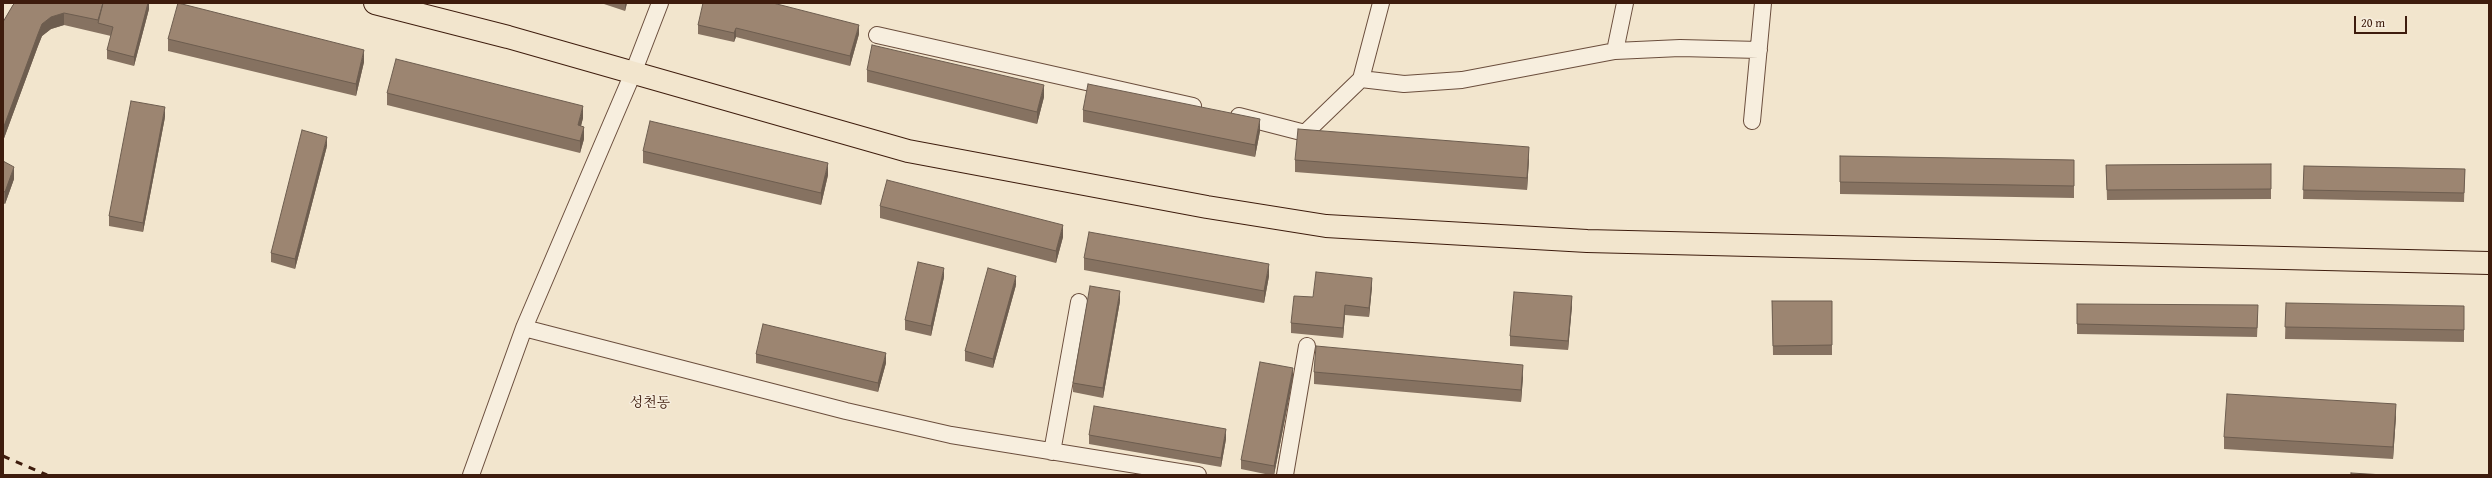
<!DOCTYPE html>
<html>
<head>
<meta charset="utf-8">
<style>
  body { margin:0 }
  #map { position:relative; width:2492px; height:478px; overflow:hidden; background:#f2e5cd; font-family:"Gentium Book Plus",serif }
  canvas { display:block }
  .frame { position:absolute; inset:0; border:4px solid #3e1c0d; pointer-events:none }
  .scale { position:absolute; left:2354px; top:16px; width:53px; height:18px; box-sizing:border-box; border:2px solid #3e1c0d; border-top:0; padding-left:5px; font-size:12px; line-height:14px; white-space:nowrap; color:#3e1c0d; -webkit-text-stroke:3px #f7eede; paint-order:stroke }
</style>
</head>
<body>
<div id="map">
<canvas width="2492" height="478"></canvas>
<div class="frame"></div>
<div class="scale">20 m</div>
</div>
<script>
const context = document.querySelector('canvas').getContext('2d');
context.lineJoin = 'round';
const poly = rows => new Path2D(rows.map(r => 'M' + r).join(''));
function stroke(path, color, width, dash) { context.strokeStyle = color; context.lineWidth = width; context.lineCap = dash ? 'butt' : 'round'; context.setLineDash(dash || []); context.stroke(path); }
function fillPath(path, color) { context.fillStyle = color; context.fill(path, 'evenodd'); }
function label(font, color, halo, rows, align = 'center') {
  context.font = font + ' "Gentium Book Plus","Noto Serif KR",serif'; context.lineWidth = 3; context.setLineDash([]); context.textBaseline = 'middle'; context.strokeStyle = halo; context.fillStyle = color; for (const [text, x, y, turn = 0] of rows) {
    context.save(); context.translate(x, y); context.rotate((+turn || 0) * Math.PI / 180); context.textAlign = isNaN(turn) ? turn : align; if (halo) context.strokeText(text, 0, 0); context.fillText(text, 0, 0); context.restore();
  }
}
const minor = poly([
  [877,35,1193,106],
  [1615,51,1625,3],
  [1361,79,1404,84,1462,80,1615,51,1680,48,1759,50],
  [1239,116,1305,133,1361,79,1381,3],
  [1752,121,1763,3],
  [524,328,846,411,951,435,1198,475],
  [1052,452,1079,302],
  [471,475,524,328,633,73,660,3],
  [1285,475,1307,346]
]);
const primary = poly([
  [375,3,508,37,908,151,1207,207,1326,226,1587,241,2489,263]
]);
stroke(minor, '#6b4e3d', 18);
stroke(primary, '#3e1c0d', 24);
stroke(minor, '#f7eede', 16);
stroke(primary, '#f2e5cd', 22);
stroke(poly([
  [3,456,47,475]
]), '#3e1c0d', 3, [7, 7]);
fillPath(poly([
  [149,3,149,9,134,66,107,59,107,50,111,36,64,25,51,29,42,36,38,46,3,141,3,22,13,5],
  [601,3,627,3,625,11],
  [698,25,859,34,850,66,736,37,734,42,698,34],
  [168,39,364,62,356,96,168,51],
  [867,70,1044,97,1037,124,867,82],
  [387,93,583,118,581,126,584,139,580,153,387,105],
  [1083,110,1260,131,1255,157,1083,122],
  [165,117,143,232,109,226,109,216],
  [327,146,295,269,271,262,271,253],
  [643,151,828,175,821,205,643,163],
  [1840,156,2074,160,2074,198,1840,194],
  [1529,159,1527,190,1295,172,1295,160],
  [3,161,14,179,5,204,3,203],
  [2271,164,2271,199,2107,200,2106,165],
  [2304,166,2465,169,2464,202,2303,199],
  [880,206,1063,237,1056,263,880,218],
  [1084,258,1269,276,1264,303,1084,270],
  [944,277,931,336,905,330,905,320],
  [1016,285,993,368,965,361,965,351],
  [1372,287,1369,317,1345,315,1343,338,1291,333,1291,323,1313,297],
  [1120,301,1103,398,1073,392,1073,383],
  [1772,301,1832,301,1832,355,1773,355],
  [2286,303,2464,318,2464,342,2285,339],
  [2077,304,2258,315,2257,337,2077,334],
  [1572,306,1568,350,1510,346,1510,336],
  [756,354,886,363,878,392,756,363],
  [1314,372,1523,377,1521,402,1314,384],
  [1293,378,1274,475,1270,475,1241,469,1241,460],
  [2396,416,2393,459,2224,449,2224,437],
  [1089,435,1226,439,1221,467,1089,444]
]), '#867261');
fillPath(poly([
  [148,3,149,3,149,9,134,66,134,57],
  [625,3,627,3,625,11],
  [64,13,64,25,51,29,42,36,38,46,3,141,3,129,38,34,42,24,51,17],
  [859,25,859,34,850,66,850,56],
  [736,28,736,37,734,42,734,33],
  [364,50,364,62,356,96,356,84],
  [1044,85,1044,97,1037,124,1037,112],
  [583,106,583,118,578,137,578,125],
  [165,107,165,117,143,232,143,223],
  [1260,119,1260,131,1255,157,1255,145],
  [584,127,584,139,580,153,580,141],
  [327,137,327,146,295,269,295,259],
  [1529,147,1529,159,1527,190,1527,178],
  [828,163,828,175,821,205,821,193],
  [14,167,14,179,5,204,5,192],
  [1063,225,1063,237,1056,263,1056,251],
  [1269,264,1269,276,1264,303,1264,291],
  [944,268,944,277,931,336,931,326],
  [1016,276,1016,285,993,368,993,359],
  [1372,278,1372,287,1369,317,1369,308],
  [1120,291,1120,301,1103,398,1103,388],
  [1572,296,1572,306,1568,350,1568,341],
  [1345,305,1345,315,1343,338,1343,328],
  [886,353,886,363,878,392,878,383],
  [1523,365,1523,377,1521,402,1521,390],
  [1293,368,1293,378,1274,475,1274,466],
  [2396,404,2396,416,2393,459,2393,447],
  [1226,429,1226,439,1221,467,1221,458]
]), '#6d5d4f');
const building = poly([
  [15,3,103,3,98,20,64,13,51,17,42,24,38,34,3,129,3,22,13,5,15,3],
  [103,3,148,3,134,57,107,50,113,27,98,23,103,3],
  [178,3,364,50,356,84,168,39,178,3],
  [703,3,773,3,859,25,850,56,736,28,734,33,698,25,703,3],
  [872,45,1044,85,1037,112,867,70,872,45],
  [396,59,583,106,578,125,584,127,580,141,387,93,396,59],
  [1088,84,1260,119,1255,145,1083,110,1088,84],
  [131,101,165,107,143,223,109,216,131,101],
  [650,121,828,163,821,193,643,151,650,121],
  [1298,129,1529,147,1527,178,1295,160,1298,129],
  [302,130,327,137,295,259,271,253,302,130],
  [1840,156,2074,160,2074,186,1840,182,1840,156],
  [3,161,14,167,5,192,3,191,3,161],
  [2271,164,2271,189,2107,190,2106,165,2271,164],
  [2304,166,2465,169,2464,193,2303,190,2304,166],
  [887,180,1063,225,1056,251,880,206,887,180],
  [1089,232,1269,264,1264,291,1084,258,1089,232],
  [918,262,944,268,931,326,905,320,918,262],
  [988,268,1016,276,993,359,965,351,988,268],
  [1316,272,1372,278,1369,308,1345,305,1343,328,1291,323,1294,296,1313,297,1316,272],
  [1090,286,1120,291,1103,388,1073,383,1090,286],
  [1514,292,1572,296,1568,341,1510,336,1514,292],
  [1772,301,1832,301,1832,345,1773,346,1772,301],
  [2286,303,2464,306,2464,330,2285,327,2286,303],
  [2077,304,2258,305,2257,328,2077,324,2077,304],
  [763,324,886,353,878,383,756,354,763,324],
  [1316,346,1523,365,1521,390,1314,372,1316,346],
  [1260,362,1293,368,1274,466,1241,460,1260,362],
  [2227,394,2396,404,2393,447,2224,437,2227,394],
  [1094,406,1226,429,1221,458,1089,435,1094,406],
  [2351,473,2384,475,2351,475,2351,473]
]);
fillPath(building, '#9c8571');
stroke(building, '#6d5d4f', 1);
label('14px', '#3e1c0d', '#f7eede', [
  ["성천동",650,403]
]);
</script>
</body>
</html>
